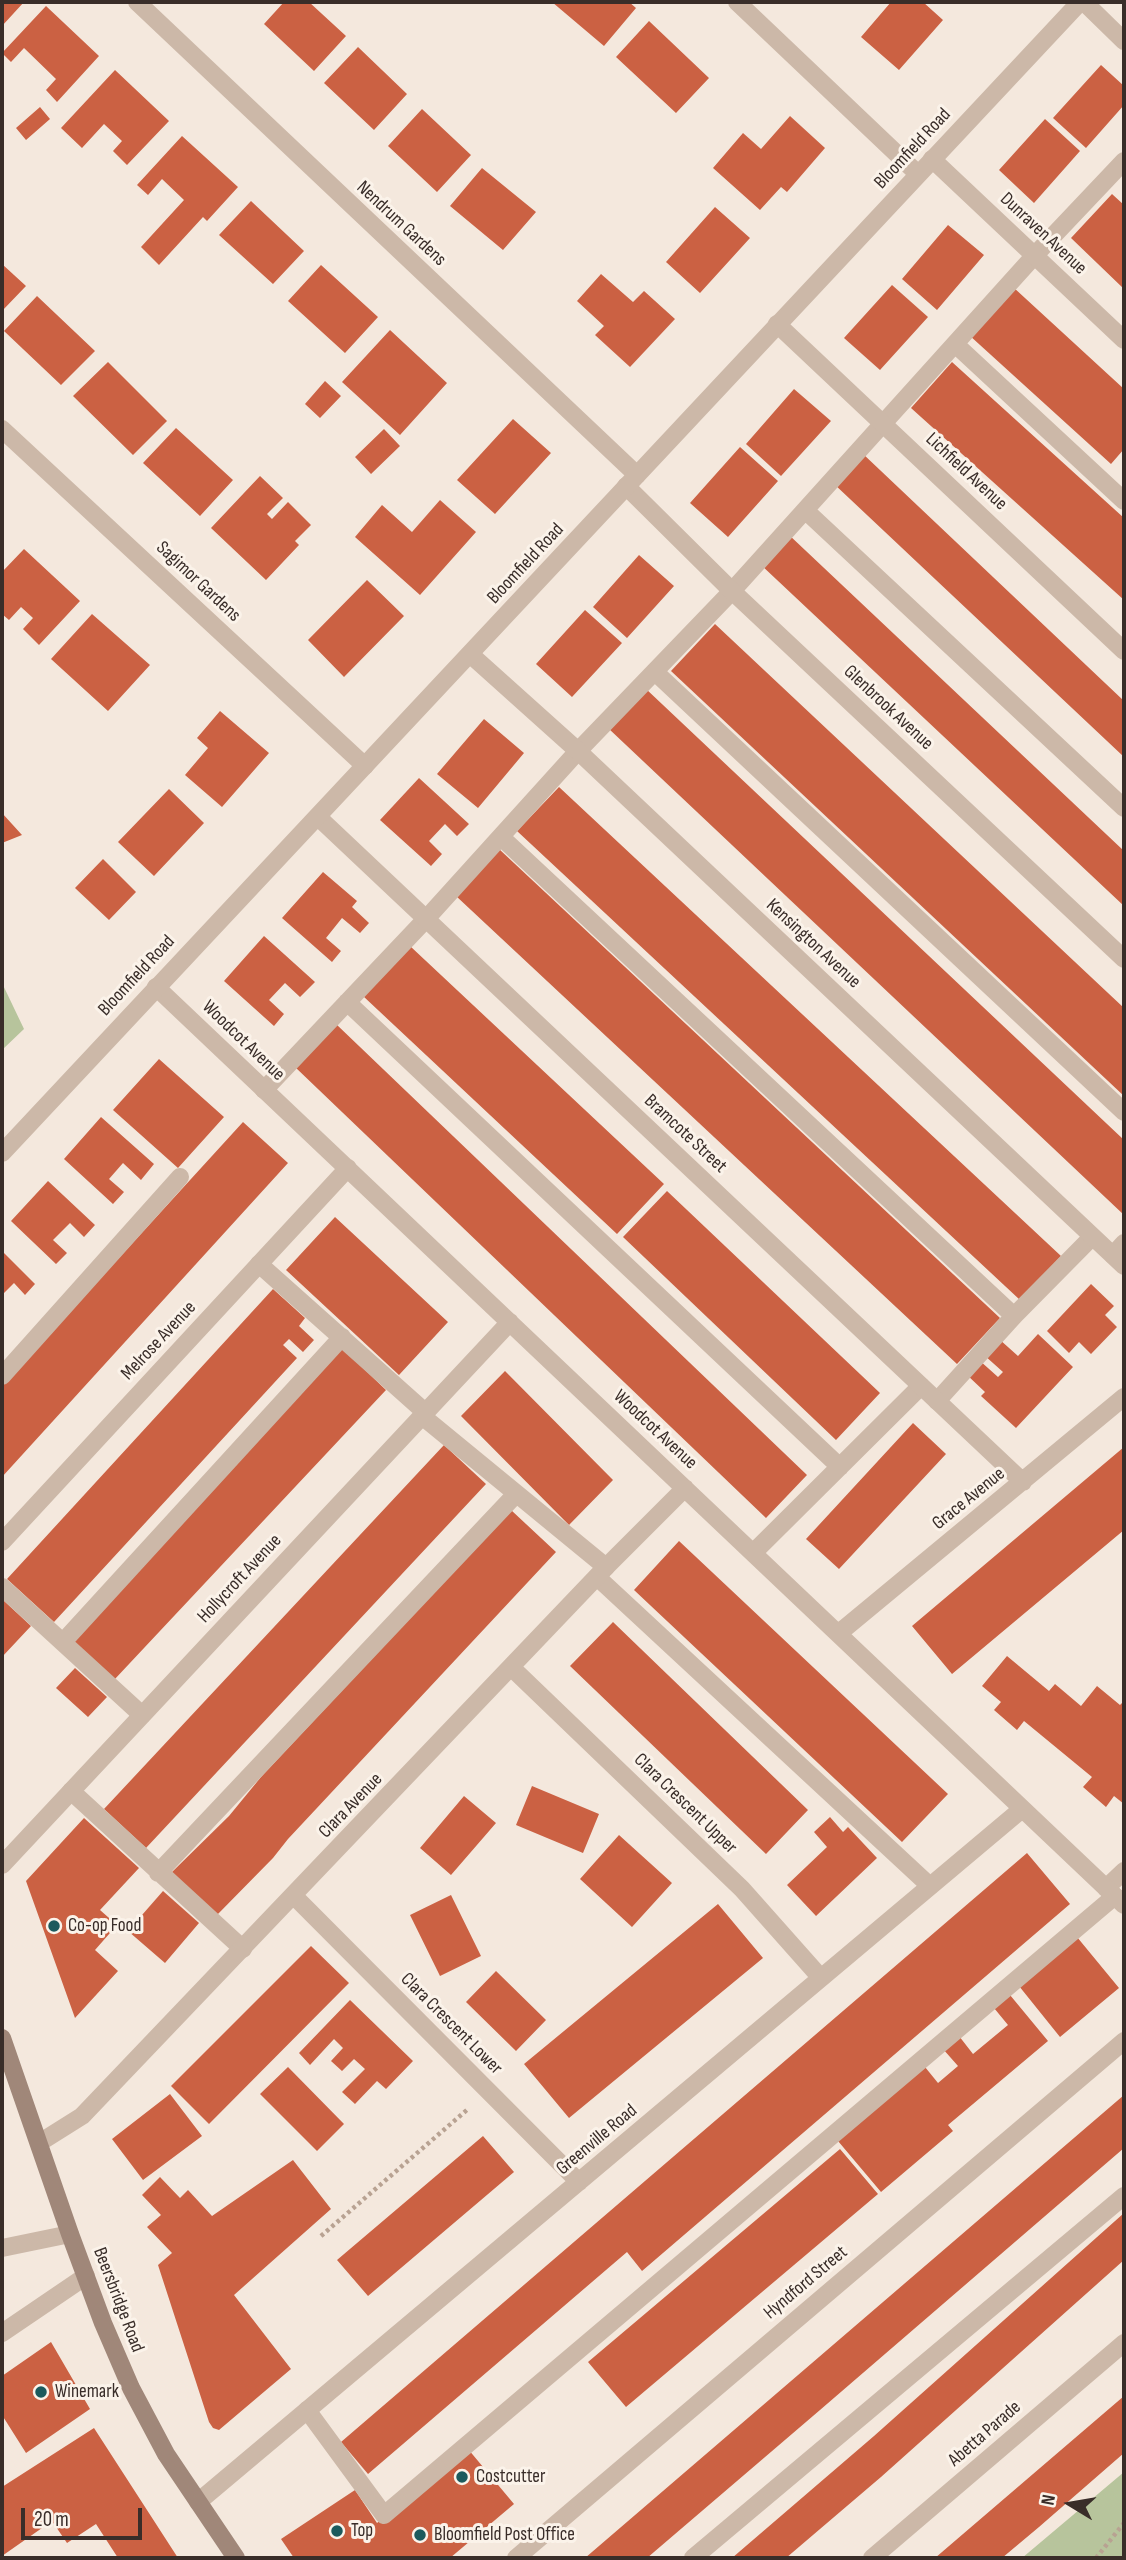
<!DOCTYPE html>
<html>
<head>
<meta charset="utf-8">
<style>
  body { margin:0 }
  #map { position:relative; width:1126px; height:2560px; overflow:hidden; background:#f4e8dd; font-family:"Sofia Sans Condensed",sans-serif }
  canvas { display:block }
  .frame { position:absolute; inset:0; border:4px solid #392d29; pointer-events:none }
  .north { position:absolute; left:1035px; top:2469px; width:70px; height:70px; -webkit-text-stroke:5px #fbf3ea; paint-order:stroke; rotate:281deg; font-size:19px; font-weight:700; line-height:28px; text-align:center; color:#392d29 }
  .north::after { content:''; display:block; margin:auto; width:24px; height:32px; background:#392d29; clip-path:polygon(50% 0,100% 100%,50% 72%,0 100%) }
  .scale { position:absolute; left:21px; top:2508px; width:121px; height:32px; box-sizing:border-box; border:4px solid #392d29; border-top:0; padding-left:9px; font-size:21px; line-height:24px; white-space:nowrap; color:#392d29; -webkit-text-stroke:5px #fbf3ea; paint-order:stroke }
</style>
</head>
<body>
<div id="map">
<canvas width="1126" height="2560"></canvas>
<div class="frame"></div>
<div class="north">N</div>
<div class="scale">20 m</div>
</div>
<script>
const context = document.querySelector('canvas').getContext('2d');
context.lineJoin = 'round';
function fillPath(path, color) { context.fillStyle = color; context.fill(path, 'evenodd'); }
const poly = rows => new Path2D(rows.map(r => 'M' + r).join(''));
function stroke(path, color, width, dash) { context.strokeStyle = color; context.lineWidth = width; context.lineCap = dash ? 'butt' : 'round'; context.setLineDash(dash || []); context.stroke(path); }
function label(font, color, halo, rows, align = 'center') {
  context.font = font + ' "Sofia Sans Condensed",sans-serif'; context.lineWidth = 6; context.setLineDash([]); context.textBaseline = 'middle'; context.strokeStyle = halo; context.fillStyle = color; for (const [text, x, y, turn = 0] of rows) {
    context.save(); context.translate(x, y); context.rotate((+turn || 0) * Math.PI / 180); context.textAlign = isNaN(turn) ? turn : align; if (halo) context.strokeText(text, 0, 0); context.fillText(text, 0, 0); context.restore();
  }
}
fillPath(poly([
  [2,983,24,1029,2,1050],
  [1124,2472,1124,2558,1022,2558]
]), '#b7c49c');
fillPath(poly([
  [2,2,24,2,2,26],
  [284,2,309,2,346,36,314,71,264,24],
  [552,2,629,2,636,8,604,46],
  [891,2,923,2,943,20,899,70,861,37],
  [46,6,99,56,57,102,46,90,56,79,24,48,11,62,2,53],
  [649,21,709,78,676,113,616,57],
  [358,47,407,94,374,130,324,83],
  [1101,65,1124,86,1124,105,1086,148,1053,118],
  [115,70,169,121,127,165,113,151,122,141,104,124,82,148,61,128],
  [40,107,50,119,26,140,16,128],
  [422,109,471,155,437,192,388,146],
  [790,116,825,148,787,192,781,187,760,210,713,168,743,133,761,149],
  [1045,119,1080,151,1034,203,999,170],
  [182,136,238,187,207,221,203,217,159,265,141,247,184,200,162,179,148,195,137,185],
  [482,168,536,212,503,250,450,206],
  [1112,194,1124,205,1124,289,1071,238],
  [251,201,304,251,273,284,219,235],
  [715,207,750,238,700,293,666,262],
  [948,225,984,255,937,310,902,279],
  [2,264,26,286,2,311],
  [321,265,378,317,345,353,288,301],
  [601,274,633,302,644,291,675,319,630,367,595,335,604,326,577,301],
  [892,285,928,317,880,370,844,338],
  [1013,287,1124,389,1124,449,1111,464,969,335],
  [37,296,95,351,61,385,4,331],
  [390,330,447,383,400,435,342,382],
  [108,362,167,421,133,455,73,396],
  [952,362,1124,518,1124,600,911,408],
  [325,381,341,396,320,418,305,404],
  [794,389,831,421,781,476,746,444],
  [513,419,551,453,495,514,457,480],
  [176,428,233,480,200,516,143,463],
  [384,429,400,446,371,474,355,457],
  [740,447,778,481,728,537,690,503],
  [862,453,1124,701,1124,757,833,483],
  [260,476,283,498,267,514,272,519,288,502,311,525,295,541,299,545,266,580,211,528],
  [440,500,476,532,420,595,355,537,382,505,412,532],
  [788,534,1124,851,1124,906,760,564],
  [24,549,80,601,39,645,23,629,33,618,21,607,9,620,2,614,2,572],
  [639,555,674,586,627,638,593,607],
  [367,580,404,616,344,677,308,640],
  [585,610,622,643,572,697,536,664],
  [92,614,150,665,108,711,51,659],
  [715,624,1124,1008,1124,1096,671,671],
  [645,688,1124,1140,1124,1215,608,728],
  [220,711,269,753,222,807,185,775,208,748,197,738],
  [484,719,524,753,478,808,437,774],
  [419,778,469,824,457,836,445,824,429,841,442,854,431,866,380,820],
  [559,787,1061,1256,1020,1300,517,831],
  [169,789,204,823,154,876,118,842],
  [2,813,22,835,2,843],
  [499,849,1000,1318,957,1364,456,896],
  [103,859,136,892,109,920,75,888],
  [323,872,357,901,352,907,369,923,360,933,342,918,326,938,341,951,332,962,282,918],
  [264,936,315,982,300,997,285,983,269,1000,284,1014,274,1026,224,981],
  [410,946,664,1184,617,1234,363,996],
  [336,1024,807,1475,766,1518,295,1067],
  [159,1059,224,1117,178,1168,113,1110],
  [101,1117,154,1164,141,1180,123,1163,109,1179,124,1192,113,1204,64,1159],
  [243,1122,288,1163,2,1477,2,1386],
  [48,1181,95,1225,84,1237,70,1223,53,1240,67,1253,56,1264,11,1221],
  [667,1191,880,1393,836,1440,623,1237],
  [335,1217,448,1322,399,1375,286,1270],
  [2,1251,35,1284,25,1295,14,1283,2,1295],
  [1091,1284,1114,1306,1105,1315,1117,1327,1091,1354,1079,1342,1069,1353,1047,1331],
  [273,1289,305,1318,299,1326,314,1340,303,1352,289,1339,283,1345,297,1358,54,1622,7,1579],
  [1038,1334,1073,1367,1016,1428,981,1396,985,1392,966,1374,979,1360,998,1377,1003,1372,984,1355,999,1339,1018,1356],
  [342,1348,386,1390,114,1680,69,1637],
  [505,1371,613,1480,569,1525,461,1416],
  [913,1423,946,1454,839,1569,806,1539],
  [444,1445,486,1484,146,1848,104,1809],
  [1124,1447,1124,1530,952,1674,912,1626],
  [511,1510,556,1552,288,1839,273,1858,217,1915,171,1873,229,1816,261,1777],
  [679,1541,948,1794,902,1842,634,1590],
  [2,1599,31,1626,2,1657],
  [613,1622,808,1810,766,1854,570,1666],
  [1007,1656,1049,1691,1055,1684,1081,1706,1097,1686,1120,1705,1124,1701,1124,1738,1122,1741,1124,1743,1124,1804,1114,1796,1106,1807,1083,1787,1092,1777,1024,1721,1017,1730,994,1710,1001,1702,982,1686],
  [75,1668,107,1697,88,1717,56,1688],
  [532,1786,599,1814,583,1853,516,1825],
  [464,1796,496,1823,451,1875,420,1848],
  [830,1817,843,1832,848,1827,877,1858,816,1916,787,1885,827,1847,814,1832],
  [84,1818,139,1868,100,1910,117,1925,95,1950,118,1971,75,2018,26,1881],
  [619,1835,672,1883,632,1927,580,1879],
  [1027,1853,1070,1904,642,2271,627,2252,368,2474,341,2442],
  [163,1891,199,1923,165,1963,128,1931],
  [451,1895,481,1956,440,1976,410,1915],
  [718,1904,763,1958,569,2118,524,2064],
  [1077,1937,1119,1988,1060,2037,1019,1986],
  [311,1946,349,1983,209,2124,171,2086],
  [496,1971,546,2020,516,2051,466,2002],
  [1010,1995,1048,2041,948,2125,953,2131,881,2192,838,2141,925,2067,938,2083,958,2066,943,2049,959,2036,973,2054,1008,2025,994,2008],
  [350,2000,413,2061,386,2089,377,2081,355,2104,342,2092,365,2069,354,2059,342,2071,331,2061,343,2048,334,2039,310,2065,299,2053],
  [288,2067,344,2124,317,2151,260,2094],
  [170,2094,202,2136,143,2180,112,2139],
  [1124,2095,1124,2148,820,2410,647,2558,585,2558],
  [483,2136,514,2172,368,2296,337,2260],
  [840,2149,878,2194,626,2407,588,2362],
  [293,2160,331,2209,234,2295,291,2369,219,2430,213,2428,209,2422,158,2265,172,2253,147,2227,161,2215,142,2195,160,2177,180,2198,188,2190,212,2216],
  [1124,2213,1124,2260,881,2477,786,2558,732,2558,874,2436],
  [51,2342,90,2409,26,2453,2,2415,2,2376],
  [1124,2396,1124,2453,1039,2527,1002,2558,935,2558],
  [94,2428,178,2558,118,2558,96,2524,67,2543,52,2521,2,2556,2,2487],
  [468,2449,514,2504,450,2558,294,2558,281,2539,355,2490,377,2523]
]), '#cb6143');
stroke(poly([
  [321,2236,468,2109],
  [1096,2558,1124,2523]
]), '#b8a292', 4.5, [3.5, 3.5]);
stroke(poly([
  [955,344,1124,501],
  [806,511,1124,808],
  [655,672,1124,1112],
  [501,837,1014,1316],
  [347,1002,840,1467],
  [264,1090,426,919,578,751,732,591,1035,255,1124,161],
  [1113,1255,1124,1243],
  [259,1264,425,1412],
  [2,1376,180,1177],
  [937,1401,1014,1316,1092,1237],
  [422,1416,606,1567],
  [754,1552,921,1386],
  [597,1577,930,1886],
  [2,1587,142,1715],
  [63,1642,342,1337],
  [71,1791,243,1949],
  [158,1873,516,1494],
  [1106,1888,1124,1871],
  [307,2410,384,2515,1115,1896],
  [693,2558,1124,2196]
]), '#ccb8a8', 18);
stroke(poly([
  [137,2,637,475],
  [737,2,918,174],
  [1084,2,1124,41],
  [932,159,1124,340],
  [777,324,1124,651],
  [2,429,365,766],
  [626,486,732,591,1124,959],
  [471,655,578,751,1124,1266],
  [318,817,1023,1482],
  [156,987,1124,1905],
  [2,1542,348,1168],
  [839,1633,1124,1397],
  [512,1668,742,1889,821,1978],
  [2,1865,510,1322],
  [294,1896,579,2182],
  [39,2143,82,2116,606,1567,685,1488],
  [2,2248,70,2234],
  [2,2333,86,2276],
  [198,2502,1022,1809],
  [516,2558,1124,2041],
  [872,2558,1124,2343]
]), '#ccb8a8', 18);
stroke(poly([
  [2,1153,1080,2]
]), '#ccb8a8', 18);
stroke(poly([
  [2,2038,70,2234,103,2323,131,2388,166,2454,236,2558]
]), '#a08779', 18);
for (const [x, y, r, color] of [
  [54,1926,7,"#1c5a5d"],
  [41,2392,7,"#1c5a5d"],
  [462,2477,7,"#1c5a5d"],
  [337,2531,7,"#1c5a5d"],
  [420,2535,7,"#1c5a5d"]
]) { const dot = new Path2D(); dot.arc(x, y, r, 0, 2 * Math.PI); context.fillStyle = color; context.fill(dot); stroke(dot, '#fbf3ea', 2.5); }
label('19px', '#392d29', '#fbf3ea', [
  ["Bloomfield Road",913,149,-47],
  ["Nendrum Gardens",401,224,43],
  ["Dunraven Avenue",1043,234,43],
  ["Lichfield Avenue",966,472,43],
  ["Bloomfield Road",526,564,-47],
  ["Sagimor Gardens",198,582,43],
  ["Glenbrook Avenue",888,708,43],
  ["Kensington Avenue",813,944,43],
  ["Bloomfield Road",137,976,-47],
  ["Woodcot Avenue",243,1041,44],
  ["Bramcote Street",685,1134,43],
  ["Melrose Avenue",159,1341,-47],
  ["Woodcot Avenue",655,1430,43],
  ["Grace Avenue",969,1499,-39],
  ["Hollycroft Avenue",240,1579,-47],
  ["Clara Crescent Upper",685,1804,44],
  ["Clara Avenue",351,1806,-46],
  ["Clara Crescent Lower",451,2024,45],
  ["Greenville Road",597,2140,-40],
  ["Hyndford Street",806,2283,-40],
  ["Beersbridge Road",118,2300,69],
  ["Abetta Parade",985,2434,-41]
]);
label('19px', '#392d29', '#fbf3ea', [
  ["Co-op Food",68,1926],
  ["Winemark",55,2392],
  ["Costcutter",476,2477],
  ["Top",351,2531],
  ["Bloomfield Post Office",434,2535]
], 'left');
</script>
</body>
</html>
